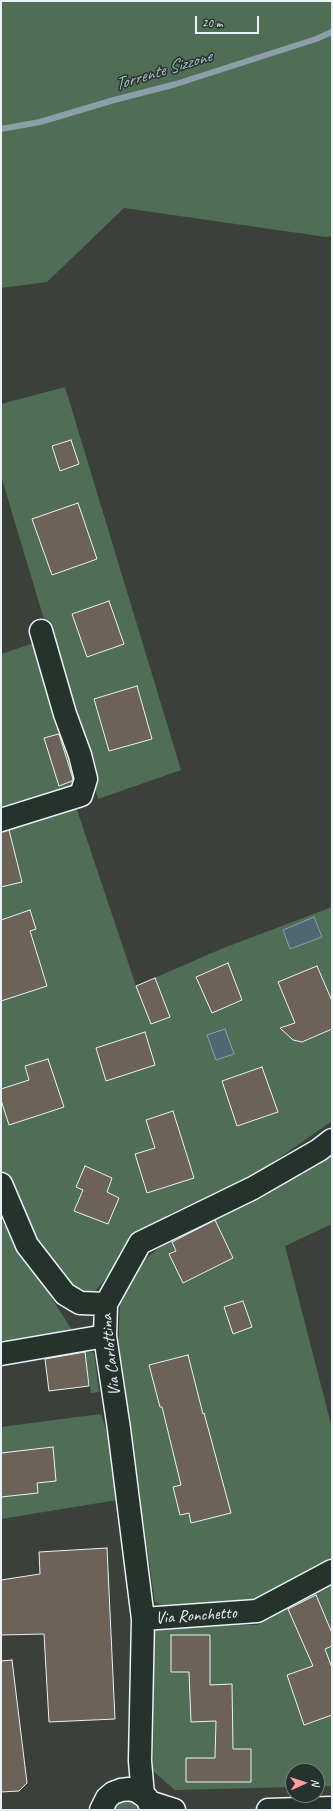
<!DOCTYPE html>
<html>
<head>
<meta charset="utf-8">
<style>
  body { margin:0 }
  #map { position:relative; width:333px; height:1811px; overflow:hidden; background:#3b413a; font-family:Caveat,sans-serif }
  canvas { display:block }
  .frame { position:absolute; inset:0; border:2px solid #e8f1f8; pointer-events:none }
  .north { position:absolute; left:285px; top:1763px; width:40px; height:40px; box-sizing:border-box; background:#26332d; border:1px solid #747f7e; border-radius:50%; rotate:87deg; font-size:11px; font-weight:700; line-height:16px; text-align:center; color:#e8f1f8 }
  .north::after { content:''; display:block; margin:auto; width:14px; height:18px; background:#ff9aa2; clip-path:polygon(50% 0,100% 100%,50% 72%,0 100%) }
  .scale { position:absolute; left:195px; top:16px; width:64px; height:18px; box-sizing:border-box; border:2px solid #e8f1f8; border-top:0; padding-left:5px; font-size:12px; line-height:14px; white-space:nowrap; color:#e8f1f8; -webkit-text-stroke:3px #26332d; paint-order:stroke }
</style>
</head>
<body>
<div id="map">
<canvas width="333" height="1811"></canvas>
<div class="frame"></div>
<div class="north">N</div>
<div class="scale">20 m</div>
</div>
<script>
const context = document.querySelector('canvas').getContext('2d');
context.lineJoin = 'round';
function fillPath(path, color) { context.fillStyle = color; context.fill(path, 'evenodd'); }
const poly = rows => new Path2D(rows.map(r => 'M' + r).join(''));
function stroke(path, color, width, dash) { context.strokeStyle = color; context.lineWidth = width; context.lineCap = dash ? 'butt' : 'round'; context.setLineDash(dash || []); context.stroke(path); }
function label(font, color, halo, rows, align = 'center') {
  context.font = font + ' Caveat,sans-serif'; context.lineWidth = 3; context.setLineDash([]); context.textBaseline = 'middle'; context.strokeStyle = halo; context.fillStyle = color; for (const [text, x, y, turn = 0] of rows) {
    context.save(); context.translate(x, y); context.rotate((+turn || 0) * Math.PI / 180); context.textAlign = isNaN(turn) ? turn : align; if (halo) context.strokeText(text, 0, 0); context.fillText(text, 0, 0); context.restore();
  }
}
fillPath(poly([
  [1,1,332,1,332,236,326,237,124,208,47,282,1,288],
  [65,387,181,770,98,799,1,476,1,404],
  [34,643,78,780,73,787,1,809,1,654],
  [76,807,136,986,221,949,332,907,332,1121,262,1170,168,1215,138,1240,95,1291,88,1294,72,1289,33,1246,1,1168,1,826],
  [332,1153,332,1224,285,1246,332,1428,332,1564,261,1598,169,1608,155,1602,118,1355,120,1303,126,1279,147,1258,170,1238,176,1251,170,1254,183,1283,233,1258,213,1217,261,1198],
  [2,1221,74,1333,1,1349],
  [84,1349,94,1353,99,1392,91,1393],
  [101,1414,112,1449,117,1500,1,1519,1,1427],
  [332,1586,332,1786,317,1787,317,1771,293,1771,293,1787,175,1790,153,1771,154,1626,257,1625,288,1608],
  [126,1799,135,1801,143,1810,112,1810,116,1804]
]), '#506e56');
const water = poly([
  [314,917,322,937,290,949,283,930,314,917],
  [225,1029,234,1054,216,1060,207,1035,225,1029]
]);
fillPath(water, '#4e6873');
stroke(water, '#8c9fa8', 1);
stroke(poly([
  [1,129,40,122,114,100,176,84,316,39,332,32]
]), '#8c9fa8', 6);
const building = poly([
  [71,440,79,464,60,471,52,446,71,440],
  [78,503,97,559,52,575,32,519,78,503],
  [109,601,124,644,87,657,72,614,109,601],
  [137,686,152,739,109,751,94,699,137,686],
  [59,734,73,779,72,781,59,786,44,738,59,734],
  [9,830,22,882,1,887,1,832,9,830],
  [30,910,36,929,30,931,47,986,1,1001,1,920,30,910],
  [228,963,242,1000,212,1013,196,977,228,963],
  [317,966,332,1001,332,1029,302,1042,293,1040,280,1028,295,1023,278,982,317,966],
  [155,978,170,1017,151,1024,136,986,155,978],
  [145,1032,155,1065,106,1081,96,1048,145,1032],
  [48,1059,64,1107,9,1125,1,1100,1,1089,29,1080,25,1066,48,1059],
  [262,1067,278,1112,237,1126,222,1081,262,1067],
  [173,1111,194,1178,147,1193,135,1154,155,1148,146,1120,173,1111],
  [85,1166,112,1178,107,1192,119,1198,108,1224,74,1211,83,1190,76,1187,85,1166],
  [215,1220,233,1258,183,1283,169,1254,176,1251,172,1242,215,1220],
  [243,1301,252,1327,233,1334,224,1307,243,1301],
  [85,1352,89,1386,49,1391,45,1359,85,1352],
  [188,1355,203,1414,204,1413,231,1513,191,1523,189,1513,180,1515,173,1487,181,1485,162,1407,160,1407,149,1365,188,1355],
  [53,1447,56,1481,37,1483,38,1493,1,1497,1,1453,53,1447],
  [107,1548,115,1719,49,1722,44,1634,1,1635,1,1580,40,1574,39,1552,107,1548],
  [316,1595,332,1633,332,1646,325,1649,332,1668,332,1715,304,1725,287,1675,313,1666,288,1609,316,1595],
  [171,1635,210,1635,210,1685,232,1684,233,1749,251,1749,251,1782,186,1782,186,1758,215,1758,216,1721,191,1722,189,1672,171,1672,171,1635],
  [12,1660,27,1783,19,1791,1,1792,1,1661,12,1660]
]);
fillPath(building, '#6d6258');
stroke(building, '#e8f1f8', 1);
const minor = poly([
  [1,820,81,795,86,779,80,755,65,714,41,631],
  [1,1184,27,1245,65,1294,80,1303,106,1304],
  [1,1354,105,1336],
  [143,1619,119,1429,105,1336,106,1304,140,1243,253,1188,319,1150,332,1140],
  [143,1795,140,1761,143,1619,257,1611,332,1571]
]);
const major = poly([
  [149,1802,174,1810],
  [101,1810,107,1798,113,1793,121,1790,129,1789,137,1791,147,1798,152,1810],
  [268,1810,332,1808]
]);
stroke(minor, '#e8f1f8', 25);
stroke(major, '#e8f1f8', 25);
stroke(minor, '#26332d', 22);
stroke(major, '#26332d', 22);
label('17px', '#e8f1f8', '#26332d', [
  ["Via Carlottina",111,1355,-96],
  ["Via Ronchetto",196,1616,-4]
]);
label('italic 18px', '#aabac3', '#26332d', [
  ["Torrente Sizzone",163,71,-17]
]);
</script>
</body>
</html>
